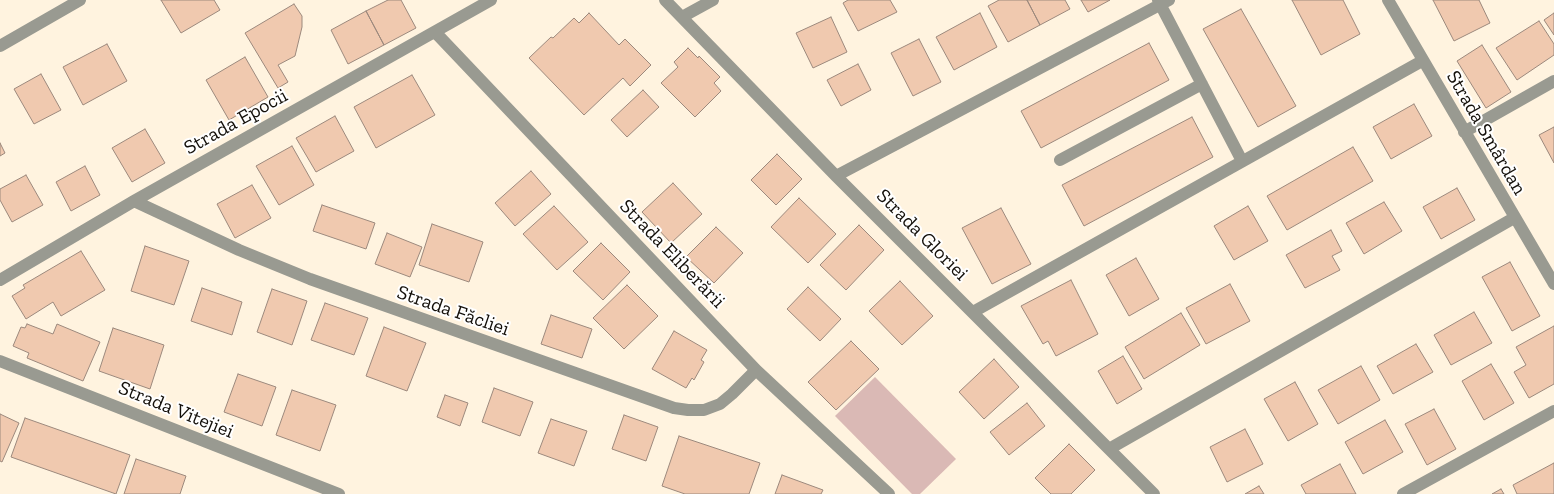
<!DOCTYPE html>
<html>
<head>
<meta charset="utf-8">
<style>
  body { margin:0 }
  canvas { display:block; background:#fff3df }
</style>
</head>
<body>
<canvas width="1554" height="494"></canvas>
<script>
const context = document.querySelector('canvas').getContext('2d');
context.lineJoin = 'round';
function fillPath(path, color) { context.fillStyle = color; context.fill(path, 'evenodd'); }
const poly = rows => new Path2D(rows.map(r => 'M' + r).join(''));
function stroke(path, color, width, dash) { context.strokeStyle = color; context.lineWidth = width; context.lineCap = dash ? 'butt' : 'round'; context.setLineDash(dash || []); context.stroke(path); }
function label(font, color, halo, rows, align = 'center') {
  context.font = font + ' "Zilla Slab",serif'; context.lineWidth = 4; context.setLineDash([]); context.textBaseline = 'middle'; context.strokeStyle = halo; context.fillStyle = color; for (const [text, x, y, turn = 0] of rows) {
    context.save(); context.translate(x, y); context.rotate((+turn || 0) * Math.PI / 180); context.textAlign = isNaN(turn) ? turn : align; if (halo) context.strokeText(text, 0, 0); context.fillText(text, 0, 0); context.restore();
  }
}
fillPath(poly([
  [875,377,956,459,920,494,912,494,835,416]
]), '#dab9b5');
const building = poly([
  [161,0,214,0,220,10,181,33,161,0],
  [388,0,401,0,416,28,384,45,366,11,388,0],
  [848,0,890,0,897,12,858,31,843,3,848,0],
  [999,0,1027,0,1040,25,1008,42,988,6,999,0],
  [1027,0,1065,0,1070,9,1040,25,1027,0],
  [1081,0,1110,0,1088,12,1081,0],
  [1292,0,1343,0,1360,34,1321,55,1292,0],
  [1433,0,1479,0,1490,23,1454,41,1433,0],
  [294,4,302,16,302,27,295,56,278,65,288,82,278,88,245,33,294,4],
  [1241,9,1296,106,1258,127,1203,29,1241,9],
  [366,11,384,45,348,64,331,30,366,11],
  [589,13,619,45,625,39,651,65,630,86,623,78,584,115,529,58,551,37,553,38,574,18,579,23,589,13],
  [980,13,997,47,954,70,936,37,980,13],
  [1554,13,1554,35,1544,20,1554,13],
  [831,17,847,52,813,68,796,33,831,17],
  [1539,21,1554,44,1554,55,1517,80,1496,48,1539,21],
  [919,39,941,82,913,96,891,53,919,39],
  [1149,43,1169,80,1041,148,1021,111,1149,43],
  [107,44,127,81,83,105,63,67,107,44],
  [1482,45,1511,92,1486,108,1457,61,1482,45],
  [688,48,698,58,699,56,720,77,714,83,721,91,695,117,661,83,678,67,674,62,688,48],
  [245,57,268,97,229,120,206,80,245,57],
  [858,64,871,90,841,106,827,80,858,64],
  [41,74,61,110,34,124,14,89,41,74],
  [412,75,435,115,376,148,354,107,412,75],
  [643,90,659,107,627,137,611,120,643,90],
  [1414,104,1432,136,1391,159,1373,127,1414,104],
  [335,116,354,151,316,172,296,138,335,116],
  [1192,117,1213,157,1084,226,1062,185,1192,117],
  [1554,127,1554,163,1539,135,1554,127],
  [145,129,165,163,132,182,112,148,145,129],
  [0,143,5,153,0,156,0,143],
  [292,146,314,185,279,205,256,166,292,146],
  [1353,147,1373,181,1287,230,1267,196,1353,147],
  [777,154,802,179,776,205,751,180,777,154],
  [85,166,100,195,71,211,56,182,85,166],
  [531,171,551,194,515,226,495,203,531,171],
  [26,175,43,205,12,222,0,200,0,189,26,175],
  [673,183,702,214,671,243,642,212,673,183],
  [252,185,271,218,235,238,217,204,252,185],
  [1457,188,1475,220,1441,239,1423,207,1457,188],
  [799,198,836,234,808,263,771,227,799,198],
  [1384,202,1402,231,1364,254,1346,223,1384,202],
  [322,205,375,223,366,249,313,231,322,205],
  [554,206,588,242,557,270,523,234,554,206],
  [1248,206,1268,241,1234,260,1214,226,1248,206],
  [1001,208,1031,264,992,284,962,228,1001,208],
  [432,224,483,242,469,282,419,265,432,224],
  [859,225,884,250,846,290,820,265,859,225],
  [716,227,743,253,714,283,686,257,716,227],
  [1331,230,1342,251,1332,256,1340,270,1305,288,1286,255,1331,230],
  [387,233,422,247,410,277,375,264,387,233],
  [601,243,630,272,603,300,573,271,601,243],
  [145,246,189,261,174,305,131,291,145,246],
  [81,251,105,290,61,316,53,302,26,319,12,296,25,288,23,285,81,251],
  [1136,258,1159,299,1129,316,1106,275,1136,258],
  [1510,262,1540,316,1512,331,1482,277,1510,262],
  [1071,280,1098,334,1056,356,1048,341,1043,344,1021,306,1071,280],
  [900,281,933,316,902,345,869,311,900,281],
  [1230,284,1250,321,1206,344,1186,308,1230,284],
  [627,285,658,316,624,349,593,318,627,285],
  [808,287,841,319,820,341,787,309,808,287],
  [202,288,242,302,232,335,191,321,202,288],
  [272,289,307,301,292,345,257,332,272,289],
  [325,303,368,318,354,355,311,340,325,303],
  [1474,312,1492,343,1451,365,1434,335,1474,312],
  [1181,313,1200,345,1144,379,1125,347,1181,313],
  [551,315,592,329,582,358,541,344,551,315],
  [27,324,53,334,57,324,100,342,83,381,27,358,29,353,13,346,21,327,25,328,27,324],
  [1554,326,1554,384,1529,398,1514,372,1526,365,1516,347,1554,326],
  [384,327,426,343,407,391,366,376,384,327],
  [113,328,164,345,150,389,99,371,113,328],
  [674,331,707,350,701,360,704,362,694,380,692,378,686,388,652,369,674,331],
  [851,341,879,369,836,410,808,382,851,341],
  [1416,344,1433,372,1393,394,1377,366,1416,344],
  [1123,356,1142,389,1117,404,1098,371,1123,356],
  [994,359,1019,387,984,419,959,392,994,359],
  [1491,364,1514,403,1484,420,1462,381,1491,364],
  [1361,366,1380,400,1338,424,1318,390,1361,366],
  [238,374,276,387,262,426,224,412,238,374],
  [1295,382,1318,424,1288,441,1264,399,1295,382],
  [494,388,533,402,520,436,482,422,494,388],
  [292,390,336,405,320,451,276,435,292,390],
  [445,395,468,403,460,426,437,417,445,395],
  [1027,403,1045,426,1009,455,990,432,1027,403],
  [1434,409,1456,449,1427,465,1405,424,1434,409],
  [0,414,19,423,2,462,0,461,0,414],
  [624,415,658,427,646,461,612,449,624,415],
  [25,418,130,455,116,494,11,457,25,418],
  [551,419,587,431,574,466,538,453,551,419],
  [1385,420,1403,452,1363,474,1345,442,1385,420],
  [1245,429,1263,464,1227,482,1210,447,1245,429],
  [679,436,760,463,749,494,685,494,662,486,679,436],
  [1069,444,1095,470,1071,494,1051,494,1035,478,1069,444],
  [136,459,186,476,180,494,124,494,136,459],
  [1554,463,1554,494,1517,494,1513,485,1554,463],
  [1340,464,1356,494,1306,494,1301,485,1340,464],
  [782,475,823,490,821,494,775,494,782,475],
  [1259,486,1264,494,1245,494,1259,486],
  [1501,489,1504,494,1492,494,1501,489]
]);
fillPath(building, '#f0c9af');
stroke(building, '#9c897d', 1);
stroke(poly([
  [665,0,836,176,1154,494],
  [1158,0,1242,161],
  [1388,0,1554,284],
  [682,17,713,0],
  [435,32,756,370,889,494],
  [0,46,80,0],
  [1464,132,1554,81],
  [1060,160,1202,84],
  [836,176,1169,0],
  [134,201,239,250,310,279,674,408,688,410,704,410,720,404,732,394,756,370],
  [0,280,134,201,491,0],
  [973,312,1422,61],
  [0,361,339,494],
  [1109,449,1514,218],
  [1403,494,1554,411]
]), '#999a91', 12);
label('20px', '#130f09', '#fff', [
  ["Strada Epocii",236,122,-29],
  ["Strada Smârdan",1486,133,60],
  ["Strada Gloriei",922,235,45],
  ["Strada Eliberării",672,254,46],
  ["Strada Făcliei",453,311,19],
  ["Strada Vitejiei",176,410,22]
]);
</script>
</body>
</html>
